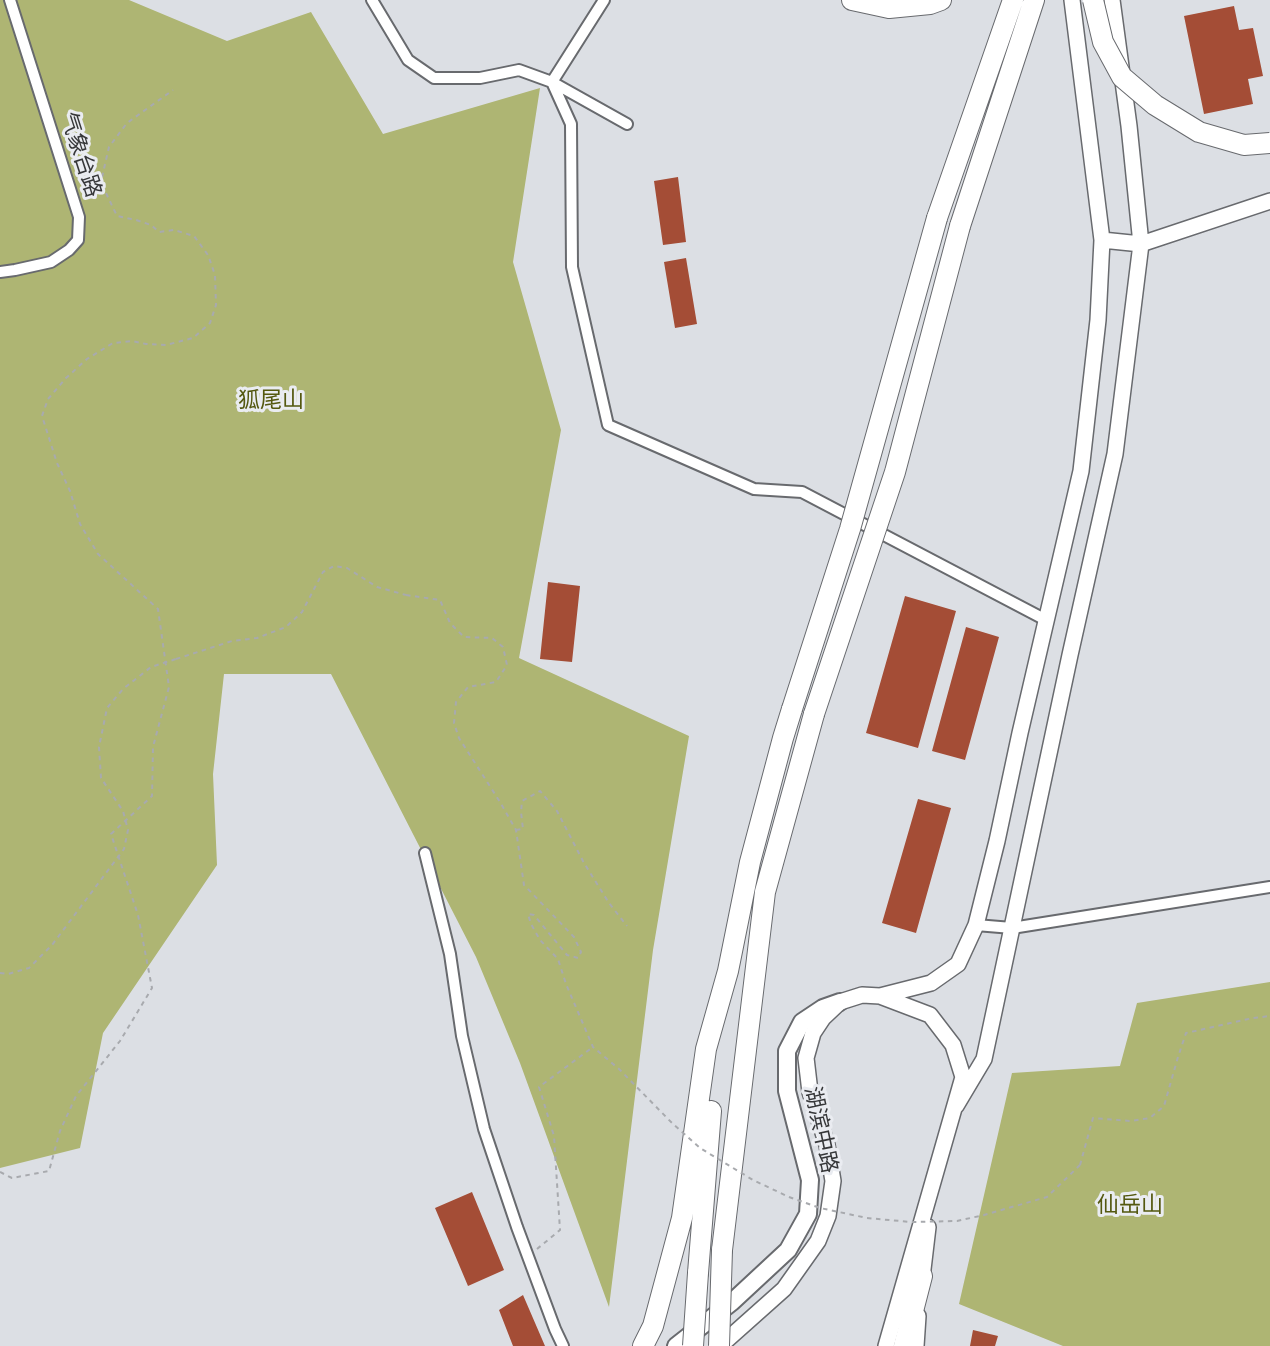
<!DOCTYPE html>
<html>
<head>
<meta charset="utf-8">
<style>
  body { margin:0 }
  canvas { display:block; background:#dcdfe4 }
</style>
</head>
<body>
<canvas width="1270" height="1346"></canvas>
<script>
const context = document.querySelector('canvas').getContext('2d');
context.lineJoin = 'round';
function fillPath(path, color) { context.fillStyle = color; context.fill(path, 'evenodd'); }
const poly = rows => new Path2D(rows.map(r => 'M' + r).join(''));
function stroke(path, color, width, dash) { context.strokeStyle = color; context.lineWidth = width; context.lineCap = dash ? 'butt' : 'round'; context.setLineDash(dash || []); context.stroke(path); }
function label(font, color, halo, rows, align = 'center') {
  context.font = font + ' "Space Grotesk","Noto Sans SC",sans-serif'; context.lineWidth = 6; context.setLineDash([]); context.textBaseline = 'middle'; context.strokeStyle = halo; context.fillStyle = color; for (const [text, x, y, turn = 0] of rows) {
    context.save(); context.translate(x, y); context.rotate((+turn || 0) * Math.PI / 180); context.textAlign = isNaN(turn) ? turn : align; if (halo) context.strokeText(text, 0, 0); context.fillText(text, 0, 0); context.restore();
  }
}
fillPath(poly([
  [0,0,129,0,227,41,311,12,383,134,540,88,513,262,561,430,519,658,689,736,653,950,609,1307,520,1063,476,957,331,674,224,674,213,774,217,865,103,1033,80,1148,0,1168],
  [1270,982,1270,1346,1063,1346,959,1304,1012,1073,1120,1066,1137,1003]
]), '#aeb573');
fillPath(poly([
  [1234,6,1239,30,1253,28,1263,76,1248,79,1253,104,1204,114,1184,16],
  [678,177,686,242,663,245,654,181],
  [686,258,697,324,675,328,664,262],
  [548,582,580,586,572,662,540,659],
  [905,596,956,611,918,748,866,733],
  [966,627,999,637,965,760,932,751],
  [918,799,951,808,916,933,882,923],
  [472,1192,504,1270,468,1286,435,1208],
  [523,1295,545,1346,513,1346,499,1310],
  [973,1330,998,1336,995,1346,970,1346]
]), '#a44d36');
const street = poly([
  [372,0,408,60,434,78,480,78,519,70,552,82,627,124],
  [604,0,552,82,571,124,572,267,608,425,754,489,802,492,1046,620],
  [0,272,15,270,51,262,69,250,78,240,79,217,10,0],
  [425,853,450,954,462,1036,484,1129,517,1227,555,1329,563,1346],
  [976,925,1012,928,1270,887]
]);
const secondary = poly([
  [1102,240,1141,244,1270,201],
  [880,996,930,1015,953,1045,963,1077,886,1346],
  [956,1106,984,1059,1070,655,1115,454,1141,244,1129,126,1112,0],
  [921,1286,928,1227],
  [720,1346,784,1289,818,1241,828,1216,833,1181,827,1145,810,1092,806,1058,813,1033,823,1018,840,1002,862,995,880,996,931,983,958,964,976,925,997,841,1020,733,1081,471,1098,320,1102,240,1072,0],
  [916,1346,918,1316]
]);
const primary = poly([
  [676,1346,732,1302,788,1250,808,1214,810,1180,787,1091,787,1051,802,1022,823,1008,840,1002]
]);
const highway = poly([
  [852,0,889,8,930,4,941,0],
  [937,218,1013,0],
  [960,226,1034,0],
  [722,1250,765,892,814,714],
  [698,1273,711,1111],
  [643,1346,653,1326,682,1218,706,1049,728,971,750,862,783,738,792,709],
  [904,1346,922,1276]
]);
stroke(street, '#686a6e', 14);
stroke(secondary, '#686a6e', 18);
stroke(primary, '#686a6e', 20);
stroke(highway, '#686a6e', 22);
stroke(poly([
  [100,186,109,147,127,123,173,90],
  [176,659,232,641,257,638,286,627,302,612,323,572,334,566,347,568,377,587,406,595],
  [516,830,523,829,521,812,522,801,540,791,557,811,584,863,609,903,627,926],
  [1080,1165,1093,1118,1130,1121,1150,1118,1164,1106,1178,1057,1186,1033,1253,1018,1270,1016],
  [0,1172,12,1178,49,1171,60,1131,76,1096,120,1041,152,988,138,915,111,834,152,796,153,747,169,687,158,609,98,554,80,524,70,491,57,463,42,416,48,399,66,378,87,359,113,343,132,341,146,344,166,345,193,338,210,323,216,305,215,275,208,255,194,236,174,230,159,232,151,225,136,220,117,216,105,191,100,186,91,197,86,199],
  [537,1249,560,1230,554,1136,539,1087,593,1047]
]), '#a8aaae', 2, [4.5, 4.5]);
stroke(street, '#fff', 10);
stroke(secondary, '#fff', 15);
stroke(primary, '#fff', 16);
stroke(highway, '#fff', 20);
const highwayBridge = poly([
  [1093,0,1103,42,1122,77,1155,105,1199,132,1244,145,1270,143],
  [792,709,850,529,937,218],
  [814,714,895,472,960,226],
  [693,1346,698,1273],
  [719,1346,722,1250]
]);
stroke(highwayBridge, '#686a6e', 22, []);
stroke(poly([
  [406,595,440,600,450,623,464,637,492,638,503,647,507,665,496,682,468,687,456,702,454,723,459,738,500,802,516,830,524,885,574,937,581,952,578,958,567,955,534,915,528,914,531,924,540,940,558,959,566,984,593,1047,619,1069,673,1124,700,1148,753,1180,789,1197,820,1208,867,1218,911,1222,957,1221,984,1215,1047,1197,1080,1165],
  [0,973,8,974,29,968,52,945,124,849,128,830,123,811,101,778,99,747,107,708,123,689,151,667,176,659]
]), '#a8aaae', 2, [4.5, 4.5]);
stroke(highwayBridge, '#fff', 20);
label('22px', '#363739', '#eaecf1', [
  ["气象台路",80,155,72],
  ["湖滨中路",820,1130,78]
]);
label('22px', '#545810', '#eaecf1', [
  ["狐尾山",271,401],
  ["仙岳山",1130,1206]
]);
</script>
</body>
</html>
